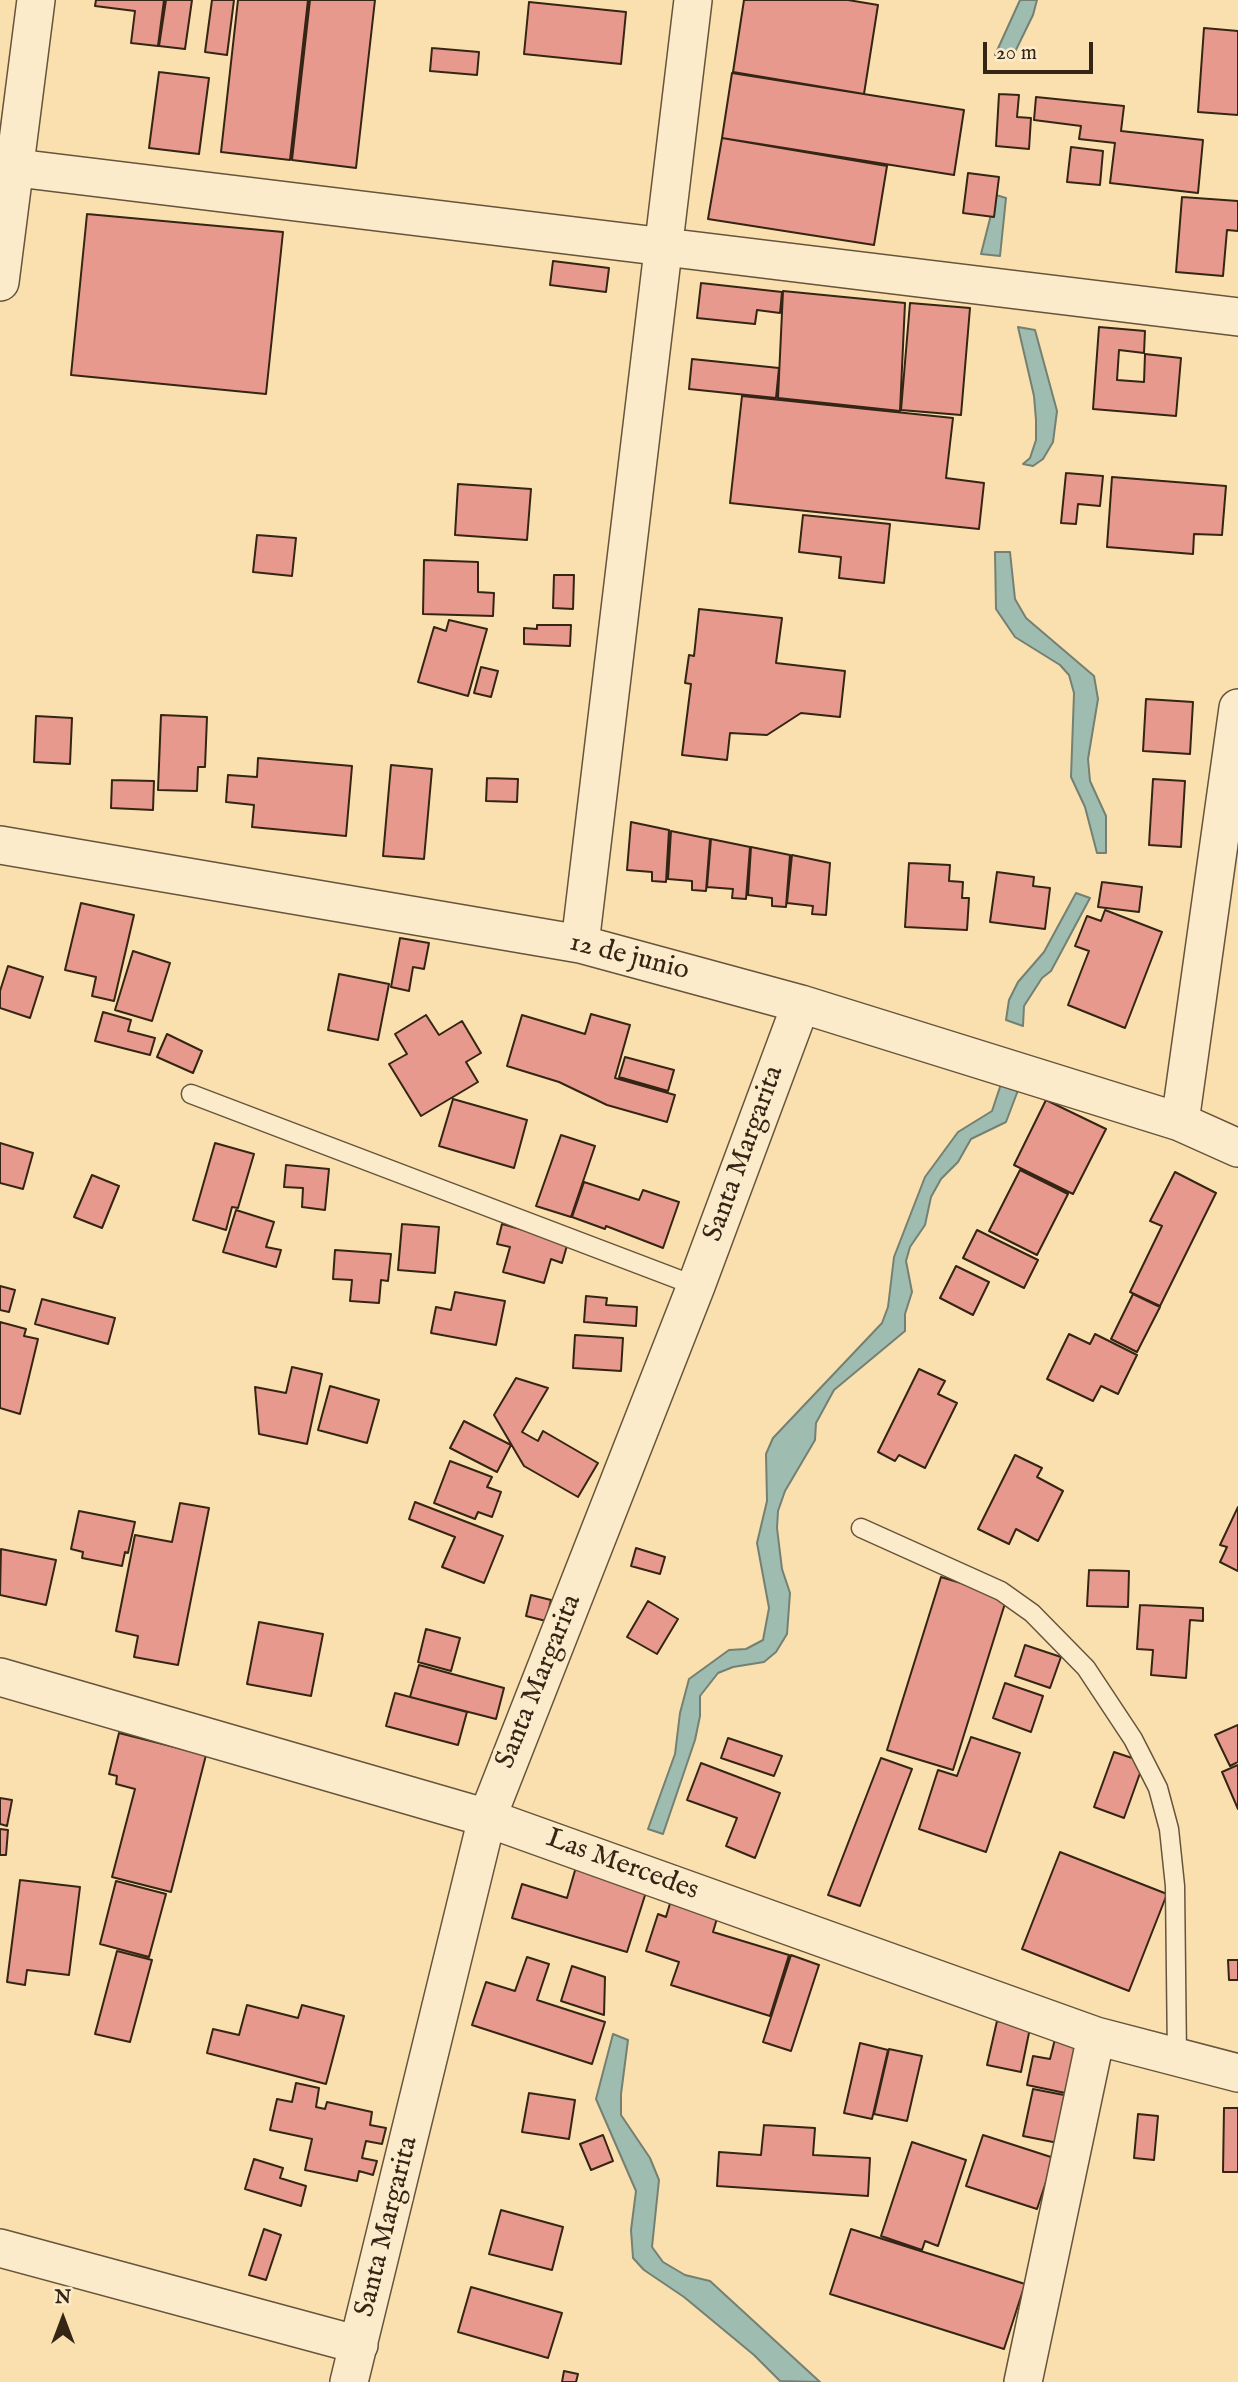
<!DOCTYPE html>
<html>
<head>
<meta charset="utf-8">
<style>
  body { margin:0 }
  #map { position:relative; width:1238px; height:2382px; overflow:hidden; background:#fbe0af; font-family:"IM FELL English",serif }
  canvas { display:block }
  .north { position:absolute; left:28px; top:2284px; width:70px; height:70px; -webkit-text-stroke:5px #fcebcb; paint-order:stroke; rotate:0deg; font-size:19px; font-weight:700; line-height:28px; text-align:center; color:#342514 }
  .north::after { content:''; display:block; margin:auto; width:24px; height:32px; background:#342514; clip-path:polygon(50% 0,100% 100%,50% 72%,0 100%) }
  .scale { position:absolute; left:983px; top:42px; width:110px; height:32px; box-sizing:border-box; border:4px solid #342514; border-top:0; padding-left:9px; font-size:21px; line-height:24px; white-space:nowrap; color:#342514; -webkit-text-stroke:5px #fcebcb; paint-order:stroke }
</style>
</head>
<body>
<div id="map">
<canvas width="1238" height="2382"></canvas>
<div class="north">N</div>
<div class="scale">20 m</div>
</div>
<script>
const context = document.querySelector('canvas').getContext('2d');
context.lineJoin = 'round';
function fillPath(path, color) { context.fillStyle = color; context.fill(path, 'evenodd'); }
const poly = rows => new Path2D(rows.map(r => 'M' + r).join(''));
function stroke(path, color, width, dash) { context.strokeStyle = color; context.lineWidth = width; context.lineCap = dash ? 'butt' : 'round'; context.setLineDash(dash || []); context.stroke(path); }
function label(font, color, halo, rows, align = 'center') {
  context.font = font + ' "IM FELL English",serif'; context.lineWidth = 7; context.setLineDash([]); context.textBaseline = 'middle'; context.strokeStyle = halo; context.fillStyle = color; for (const [text, x, y, turn = 0] of rows) {
    context.save(); context.translate(x, y); context.rotate((+turn || 0) * Math.PI / 180); context.textAlign = isNaN(turn) ? turn : align; if (halo) context.strokeText(text, 0, 0); context.fillText(text, 0, 0); context.restore();
  }
}
const water = poly([
  [1020,0,1037,0,1033,15,1011,60,995,55,1020,0],
  [996,195,1006,198,1000,256,981,254,996,195],
  [1018,327,1035,330,1057,411,1053,442,1043,459,1033,466,1023,464,1030,458,1036,440,1036,420,1034,396,1018,327],
  [995,552,1010,552,1015,599,1026,618,1094,676,1098,699,1088,759,1090,781,1106,816,1106,853,1097,853,1085,807,1071,777,1074,693,1069,675,1060,665,1015,637,996,609,995,552],
  [1076,893,1090,898,1051,971,1042,978,1024,1006,1023,1026,1006,1020,1009,1000,1018,982,1044,952,1076,893],
  [1002,1081,1020,1085,1006,1122,971,1139,958,1162,941,1179,931,1197,925,1225,910,1247,906,1261,912,1292,905,1314,905,1331,834,1390,816,1423,815,1440,785,1491,778,1511,777,1528,782,1569,790,1593,787,1634,776,1652,764,1662,733,1667,718,1673,700,1696,700,1716,695,1740,663,1834,648,1829,675,1754,680,1713,689,1679,729,1650,746,1649,763,1640,769,1608,757,1543,767,1501,766,1454,773,1438,882,1323,888,1307,894,1257,925,1177,958,1132,992,1111,1002,1081],
  [613,2034,628,2040,621,2094,621,2115,650,2158,659,2180,652,2247,663,2262,685,2275,710,2281,820,2382,780,2381,754,2355,684,2297,644,2270,633,2258,631,2230,636,2191,596,2099,613,2034]
]);
fillPath(water, '#9fbcb0');
stroke(water, '#748072', 2);
const building = poly([
  [96,0,164,0,158,46,131,43,135,11,95,6,96,0],
  [166,0,192,0,185,49,159,46,166,0],
  [212,0,234,0,227,55,205,52,212,0],
  [238,0,308,0,290,160,221,152,238,0],
  [310,0,375,0,356,168,292,160,310,0],
  [744,0,848,0,878,5,864,94,733,72,744,0],
  [529,2,626,12,621,64,524,54,529,2],
  [1204,28,1238,31,1238,115,1198,112,1204,28],
  [432,48,479,52,477,75,430,71,432,48],
  [159,72,209,78,199,154,149,148,159,72],
  [732,73,964,110,954,175,722,138,732,73],
  [999,94,1019,95,1017,117,1031,118,1029,149,996,146,999,94],
  [1036,97,1124,106,1121,131,1203,140,1198,193,1110,183,1115,143,1079,139,1081,126,1034,120,1036,97],
  [722,138,887,166,874,245,708,219,722,138],
  [1071,147,1103,151,1100,185,1067,182,1071,147],
  [968,173,999,177,994,217,963,213,968,173],
  [1182,197,1238,201,1238,231,1227,230,1223,276,1176,272,1182,197],
  [87,214,283,232,266,394,71,375,87,214],
  [553,261,609,268,606,292,550,285,553,261],
  [701,283,782,292,780,313,757,310,755,324,697,318,701,283],
  [783,291,905,303,900,411,778,398,783,291],
  [910,303,970,308,961,415,901,410,910,303],
  [1099,327,1145,331,1144,353,1119,350,1117,380,1144,382,1145,354,1181,358,1176,416,1093,409,1099,327],
  [692,359,779,368,776,398,689,389,692,359],
  [742,396,953,418,946,478,984,483,979,529,730,503,742,396],
  [1066,473,1103,476,1100,506,1078,504,1076,524,1061,523,1066,473],
  [1112,477,1226,486,1222,535,1194,534,1193,554,1107,547,1112,477],
  [458,484,531,489,527,540,455,535,458,484],
  [803,515,890,524,884,583,839,578,841,557,799,552,803,515],
  [257,535,296,538,292,576,253,572,257,535],
  [424,560,478,562,478,592,494,593,493,616,423,614,424,560],
  [554,575,574,575,573,609,553,608,554,575],
  [699,609,782,618,776,663,845,671,840,717,801,713,767,735,730,733,727,760,682,755,691,684,685,683,689,655,694,656,699,609],
  [449,620,487,629,468,696,418,682,434,627,446,631,449,620],
  [537,625,571,625,570,646,524,644,524,628,537,629,537,625],
  [481,667,498,671,491,697,474,693,481,667],
  [1146,699,1193,702,1190,754,1143,751,1146,699],
  [161,715,207,717,205,767,198,767,197,791,158,790,161,715],
  [36,716,72,718,70,764,34,762,36,716],
  [258,758,352,766,346,836,252,827,254,805,226,802,228,775,257,777,258,758],
  [391,765,432,769,424,859,383,856,391,765],
  [487,778,518,779,517,802,486,801,487,778],
  [1153,779,1185,781,1181,847,1149,845,1153,779],
  [112,780,154,781,153,810,111,808,112,780],
  [631,822,669,830,666,882,652,881,652,872,627,870,631,822],
  [671,831,710,839,706,891,692,890,692,881,668,879,671,831],
  [711,839,750,847,746,899,732,898,733,889,707,887,711,839],
  [751,847,790,855,786,907,772,906,772,898,748,895,751,847],
  [792,855,830,863,826,915,812,914,813,906,787,903,792,855],
  [909,863,950,865,949,881,963,882,962,898,969,898,967,930,905,927,909,863],
  [997,872,1034,877,1033,886,1050,888,1045,929,990,922,997,872],
  [1102,882,1142,887,1139,912,1098,907,1102,882],
  [81,903,134,915,114,1001,92,996,96,977,65,970,81,903],
  [1105,910,1162,932,1125,1028,1068,1005,1089,951,1075,946,1087,916,1101,921,1105,910],
  [400,938,429,943,424,969,413,967,409,991,391,987,400,938],
  [133,951,170,963,152,1021,115,1010,133,951],
  [8,966,43,977,30,1018,0,1008,0,991,8,966],
  [339,974,389,984,378,1040,328,1030,339,974],
  [103,1012,131,1020,128,1031,155,1038,150,1055,95,1041,103,1012],
  [591,1014,630,1025,615,1078,675,1095,667,1122,607,1105,559,1082,507,1066,522,1015,585,1034,591,1014],
  [426,1015,439,1035,462,1021,481,1053,466,1062,478,1082,421,1116,389,1064,407,1054,395,1034,426,1015],
  [167,1034,202,1051,193,1073,157,1057,167,1034],
  [625,1057,674,1070,668,1091,619,1077,625,1057],
  [453,1099,527,1120,514,1168,439,1146,453,1099],
  [1046,1100,1106,1129,1073,1194,1014,1165,1046,1100],
  [561,1135,595,1146,571,1217,536,1206,561,1135],
  [0,1143,33,1153,23,1189,0,1183,0,1143],
  [215,1143,254,1154,238,1208,232,1207,226,1230,193,1220,215,1143],
  [286,1165,329,1169,325,1210,302,1207,303,1188,284,1187,286,1165],
  [1020,1170,1068,1194,1037,1255,989,1231,1020,1170],
  [1175,1172,1216,1193,1160,1306,1130,1292,1162,1226,1150,1221,1175,1172],
  [92,1175,119,1186,102,1228,74,1217,92,1175],
  [584,1182,639,1200,643,1190,679,1202,663,1248,606,1226,605,1229,572,1217,584,1182],
  [236,1210,274,1222,266,1247,281,1250,276,1267,223,1252,236,1210],
  [402,1224,439,1227,435,1273,398,1270,402,1224],
  [502,1224,568,1242,562,1263,551,1259,544,1283,503,1272,510,1247,497,1244,502,1224],
  [977,1230,1038,1260,1024,1288,963,1258,977,1230],
  [335,1250,391,1254,388,1281,381,1280,379,1303,350,1301,352,1280,333,1279,335,1250],
  [956,1266,989,1282,973,1315,940,1298,956,1266],
  [0,1286,15,1290,9,1312,0,1310,0,1286],
  [455,1292,505,1301,496,1345,431,1333,436,1307,451,1310,455,1292],
  [1133,1294,1160,1307,1137,1352,1111,1339,1133,1294],
  [586,1296,607,1298,606,1305,637,1307,636,1326,584,1322,586,1296],
  [42,1299,115,1318,108,1344,35,1324,42,1299],
  [0,1322,26,1329,24,1336,38,1339,20,1414,0,1408,0,1322],
  [1069,1334,1090,1344,1095,1334,1137,1355,1118,1394,1101,1386,1093,1401,1047,1379,1069,1334],
  [575,1335,623,1338,621,1371,573,1368,575,1335],
  [292,1367,322,1374,307,1444,259,1434,255,1387,286,1393,292,1367],
  [919,1369,945,1381,938,1394,957,1403,925,1468,899,1455,895,1461,878,1452,919,1369],
  [516,1378,548,1388,522,1432,538,1441,543,1431,598,1463,578,1497,524,1466,494,1415,516,1378],
  [330,1386,379,1400,367,1443,318,1430,330,1386],
  [464,1421,511,1445,497,1472,450,1448,464,1421],
  [1015,1455,1042,1468,1037,1477,1063,1491,1038,1541,1016,1529,1009,1544,978,1529,1015,1455],
  [450,1461,492,1477,487,1487,501,1492,492,1517,478,1512,475,1519,434,1503,450,1461],
  [415,1502,503,1536,484,1583,442,1567,455,1537,409,1519,415,1502],
  [180,1503,209,1508,178,1665,134,1657,138,1636,116,1631,135,1535,172,1542,180,1503],
  [1238,1507,1238,1571,1220,1562,1227,1547,1220,1545,1238,1507],
  [79,1511,135,1522,128,1553,125,1552,122,1566,82,1558,83,1552,71,1549,79,1511],
  [636,1548,665,1557,660,1574,631,1566,636,1548],
  [1,1549,56,1560,46,1605,0,1595,1,1549],
  [1089,1570,1129,1571,1128,1607,1087,1606,1089,1570],
  [941,1577,1007,1597,953,1770,887,1750,941,1577],
  [531,1595,551,1600,546,1621,526,1616,531,1595],
  [648,1601,678,1619,657,1654,627,1637,648,1601],
  [1140,1605,1203,1608,1203,1621,1190,1620,1186,1678,1151,1675,1153,1650,1137,1649,1140,1605],
  [259,1622,323,1634,311,1696,247,1684,259,1622],
  [426,1629,460,1638,451,1671,418,1662,426,1629],
  [1025,1645,1061,1657,1050,1688,1015,1676,1025,1645],
  [419,1665,504,1688,496,1719,410,1697,419,1665],
  [1005,1683,1043,1696,1031,1732,993,1718,1005,1683],
  [395,1693,467,1712,458,1745,386,1726,395,1693],
  [1238,1725,1238,1762,1230,1766,1215,1735,1238,1725],
  [119,1733,206,1755,171,1892,112,1877,135,1789,116,1784,117,1776,109,1774,119,1733],
  [971,1737,1020,1753,986,1852,919,1829,938,1770,957,1776,971,1737],
  [728,1738,782,1756,774,1776,721,1758,728,1738],
  [1114,1752,1144,1762,1124,1818,1094,1807,1114,1752],
  [881,1758,912,1769,860,1906,828,1895,881,1758],
  [701,1763,780,1793,755,1858,726,1846,737,1818,687,1800,701,1763],
  [1238,1765,1238,1809,1222,1772,1238,1765],
  [0,1798,12,1800,7,1826,0,1824,0,1798],
  [0,1829,8,1830,6,1855,0,1855,0,1829],
  [1060,1852,1167,1894,1129,1991,1022,1949,1060,1852],
  [576,1867,647,1889,627,1952,512,1918,522,1884,567,1898,576,1867],
  [20,1880,80,1887,69,1975,27,1970,25,1985,7,1982,20,1880],
  [116,1881,166,1894,149,1957,100,1944,116,1881],
  [671,1900,718,1915,713,1932,789,1955,770,2016,671,1985,679,1962,646,1951,658,1914,666,1917,671,1900],
  [117,1951,152,1960,130,2042,95,2034,117,1951],
  [791,1955,819,1965,791,2051,763,2042,791,1955],
  [527,1957,549,1964,537,2000,605,2022,592,2064,472,2025,486,1982,515,1991,527,1957],
  [1228,1960,1238,1960,1238,1980,1229,1980,1228,1960],
  [572,1966,605,1977,604,2015,561,2001,572,1966],
  [247,2005,298,2018,302,2005,344,2016,326,2084,207,2053,213,2029,239,2035,247,2005],
  [997,2021,1030,2028,1021,2072,987,2065,997,2021],
  [1055,2039,1086,2045,1075,2095,1027,2085,1033,2056,1050,2059,1055,2039],
  [860,2043,888,2050,872,2119,844,2113,860,2043],
  [889,2049,922,2056,907,2121,874,2114,889,2049],
  [296,2083,319,2088,316,2107,325,2109,327,2102,372,2112,370,2125,386,2128,382,2144,366,2141,362,2158,377,2161,373,2175,359,2171,357,2181,305,2170,312,2139,270,2130,277,2099,292,2102,296,2083],
  [1033,2089,1069,2096,1063,2144,1023,2136,1033,2089],
  [529,2093,575,2100,569,2139,522,2132,529,2093],
  [1224,2108,1238,2108,1238,2172,1223,2172,1224,2108],
  [1138,2114,1158,2116,1154,2160,1134,2158,1138,2114],
  [764,2125,815,2128,813,2155,870,2158,868,2196,717,2186,719,2152,761,2155,764,2125],
  [603,2135,613,2161,591,2170,580,2144,603,2135],
  [983,2135,1054,2158,1037,2209,966,2186,983,2135],
  [912,2142,966,2160,938,2246,925,2241,922,2250,881,2236,912,2142],
  [254,2159,283,2168,280,2178,306,2186,301,2206,245,2189,254,2159],
  [501,2210,563,2227,552,2270,489,2254,501,2210],
  [264,2229,281,2235,266,2280,249,2275,264,2229],
  [851,2229,1025,2284,1004,2349,830,2294,851,2229],
  [471,2287,562,2313,548,2358,458,2332,471,2287],
  [564,2371,578,2374,576,2382,562,2382,564,2371]
]);
fillPath(building, '#e8998d');
stroke(building, '#342514', 2);
const service = poly([
  [191,1094,696,1286],
  [861,1528,1001,1591,1032,1613,1086,1668,1133,1739,1158,1788,1169,1829,1175,1886,1177,2057]
]);
const minor = poly([
  [17,168,1238,317],
  [0,282,36,0],
  [0,845,580,944,801,1004,1180,1122,1238,1148],
  [580,944,693,0],
  [1180,1122,1238,708],
  [0,1677,487,1818,1096,2036,1238,2073],
  [0,2248,359,2345],
  [349,2382,487,1818,696,1286,801,1004],
  [1023,2382,1096,2036]
]);
stroke(service, '#66543b', 21);
stroke(minor, '#66543b', 40);
stroke(service, '#fcebcb', 18);
stroke(minor, '#fcebcb', 37);
label('28px', '#342514', '#fcebcb', [
  ["12 de junio",629,958,14],
  ["Santa Margarita",745,1154,-70],
  ["Santa Margarita",540,1682,-68],
  ["Las Mercedes",622,1866,20],
  ["Santa Margarita",388,2227,-76]
]);
</script>
</body>
</html>
